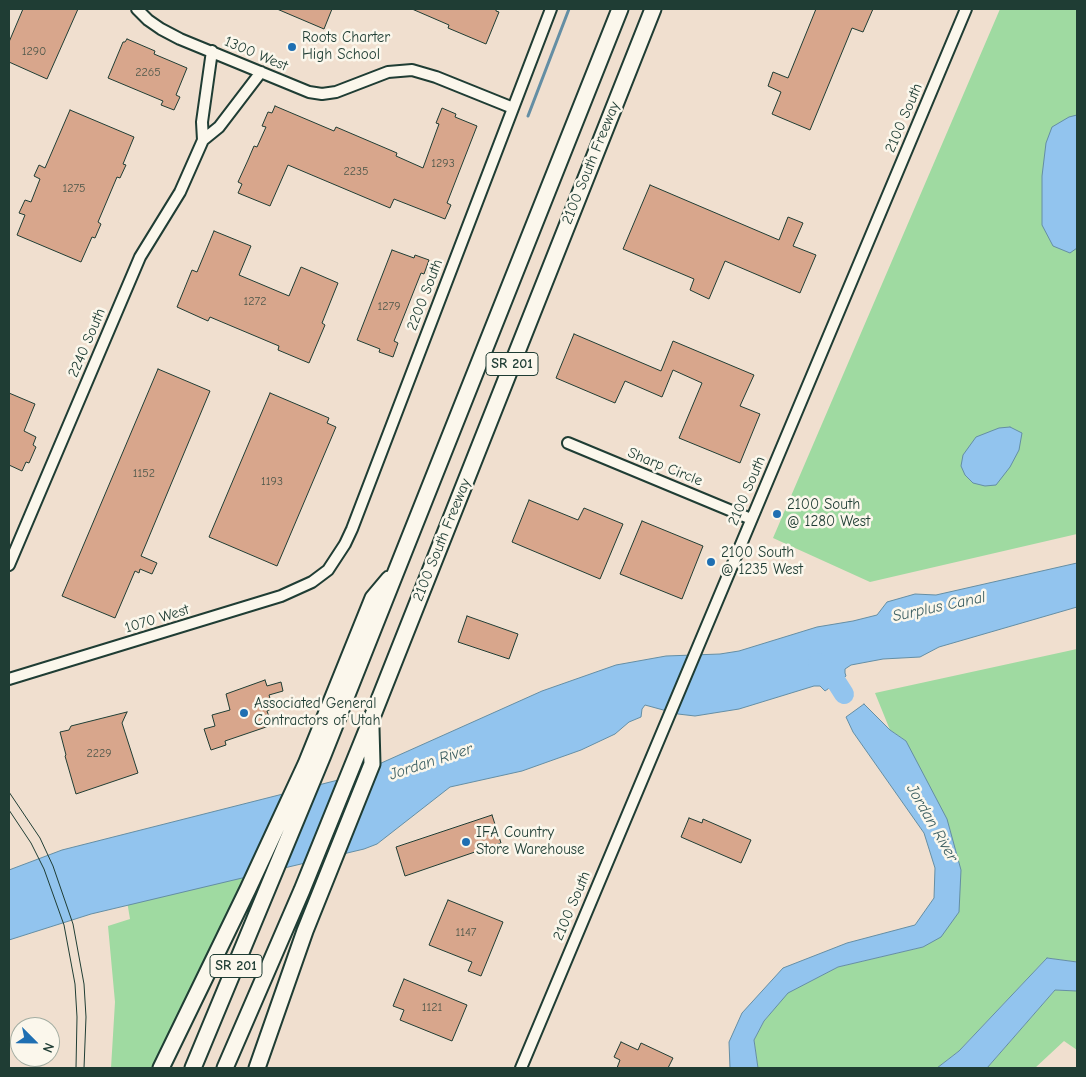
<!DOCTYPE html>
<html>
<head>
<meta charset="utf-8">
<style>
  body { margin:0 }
  #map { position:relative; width:1086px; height:1077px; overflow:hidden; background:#f0dfcf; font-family:"Comic Neue",sans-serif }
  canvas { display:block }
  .frame { position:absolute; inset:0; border:10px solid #1f3d34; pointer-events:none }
  .north { position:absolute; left:10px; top:1017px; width:50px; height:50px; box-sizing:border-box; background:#fbf7ec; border:1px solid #a3ada2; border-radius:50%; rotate:113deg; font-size:14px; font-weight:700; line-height:20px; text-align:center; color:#1f3d34 }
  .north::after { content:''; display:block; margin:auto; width:18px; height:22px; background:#1f6fb2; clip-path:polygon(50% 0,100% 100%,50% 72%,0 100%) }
</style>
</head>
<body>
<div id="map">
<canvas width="1086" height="1077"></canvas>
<div class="frame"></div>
<div class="north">N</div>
</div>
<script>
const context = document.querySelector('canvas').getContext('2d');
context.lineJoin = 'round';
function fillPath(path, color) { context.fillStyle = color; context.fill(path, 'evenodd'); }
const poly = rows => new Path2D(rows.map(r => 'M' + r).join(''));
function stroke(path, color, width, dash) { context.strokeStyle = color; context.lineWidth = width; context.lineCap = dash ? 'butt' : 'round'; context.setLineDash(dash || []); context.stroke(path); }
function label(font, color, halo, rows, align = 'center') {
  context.font = font + ' "Comic Neue",sans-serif'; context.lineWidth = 5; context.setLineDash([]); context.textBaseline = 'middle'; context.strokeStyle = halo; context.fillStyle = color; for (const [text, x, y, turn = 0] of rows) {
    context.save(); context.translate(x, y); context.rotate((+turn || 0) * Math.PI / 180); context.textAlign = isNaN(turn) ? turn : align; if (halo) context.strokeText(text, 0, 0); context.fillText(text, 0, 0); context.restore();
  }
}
fillPath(poly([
  [1000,9,1077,9,1077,534,870,582,773,538],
  [1077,649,1077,962,1047,958,959,1051,937,1068,758,1068,754,1040,764,1021,787,993,838,967,923,947,959,912,906,741,890,730,875,693],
  [255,856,152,1068,111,1068,115,1002,108,926,130,919,127,901],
  [1055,990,1077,991,1077,1050,1064,1041,1035,1068,987,1068]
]), '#9fdaa1');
const water = poly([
  [1077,115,1077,248,1070,253,1053,246,1042,225,1042,176,1046,143,1052,127,1069,117,1077,115],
  [1010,427,1022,433,1019,450,1010,467,996,485,985,486,973,483,965,475,961,466,963,455,976,437,999,428,1010,427],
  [1077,563,1077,607,939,647,920,657,883,659,851,665,845,669,845,673,846,676,825,691,820,686,814,686,739,709,695,716,678,714,645,705,642,709,641,717,629,722,615,734,581,750,522,771,450,787,377,844,364,849,91,914,9,940,9,870,62,850,350,777,542,691,616,665,666,656,720,654,739,651,817,627,853,621,877,615,887,602,915,594,936,595,1077,563],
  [864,704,890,730,906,741,947,819,961,870,959,912,941,937,923,947,838,967,788,993,764,1021,754,1040,758,1068,730,1068,729,1042,742,1013,783,968,847,943,915,925,934,898,935,868,924,833,853,732,846,717,864,704],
  [1047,958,1077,962,1077,991,1055,990,987,1068,937,1068,959,1051,1047,958]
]);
fillPath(water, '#92c4ee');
stroke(water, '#648ea4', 1);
stroke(poly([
  [528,116,569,9]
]), '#648ea4', 3);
stroke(poly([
  [818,663,837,683,844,694]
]), '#92c4ee', 20);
const building = poly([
  [23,9,78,9,47,79,9,62,9,42,23,9],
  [277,9,332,9,324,29,277,9],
  [412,9,496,9,496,11,499,12,486,44,448,28,449,25,412,9],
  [816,9,873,9,863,32,852,28,810,130,772,114,781,92,768,86,773,72,788,78,816,9],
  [127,39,155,51,154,54,187,68,176,95,180,97,174,110,161,105,163,101,108,78,123,42,125,42,127,39],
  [275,106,334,131,336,127,397,153,396,156,423,168,439,124,436,123,442,108,456,114,455,117,477,126,447,203,451,205,445,219,394,199,390,208,288,165,270,206,238,193,242,184,238,182,248,160,254,146,257,147,266,127,262,126,268,112,272,113,275,106],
  [70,110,134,137,123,164,126,165,120,178,117,177,98,222,101,224,95,238,92,237,81,262,17,235,25,215,19,213,25,200,31,202,40,179,34,176,39,165,45,168,70,110],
  [650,185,779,240,788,217,803,223,793,246,816,255,800,293,725,261,709,299,690,290,694,279,623,249,650,185],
  [214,231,251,246,239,275,289,296,301,267,338,283,322,323,325,325,309,363,278,350,279,346,210,317,208,321,177,307,192,270,197,272,214,231],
  [392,250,414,258,415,255,429,260,424,274,421,273,394,341,398,343,393,357,379,352,380,349,357,340,392,250],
  [574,334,661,371,673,341,754,375,740,406,760,414,740,463,679,438,702,383,673,370,662,397,625,381,615,403,556,378,574,334],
  [158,369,210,391,141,556,157,563,152,574,140,569,139,573,135,571,115,618,62,596,158,369],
  [9,393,35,404,24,431,36,437,33,445,36,447,29,463,26,462,22,471,9,465,9,393],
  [270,393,329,418,327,423,336,427,277,566,209,537,270,393],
  [529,500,578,520,584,508,623,524,600,579,512,542,529,500],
  [642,521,703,546,682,599,620,574,642,521],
  [467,616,518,634,509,659,458,642,467,616],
  [265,680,267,686,281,682,283,691,269,695,273,708,267,711,272,725,225,741,226,745,211,750,204,729,215,726,212,715,230,710,226,694,265,680],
  [127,712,122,723,138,773,76,794,65,756,66,755,60,732,69,730,71,726,127,712],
  [492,815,501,843,405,876,396,847,492,815],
  [689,818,702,823,703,819,751,840,741,863,681,837,689,818],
  [448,900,503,922,481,976,468,971,472,962,429,945,448,900],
  [404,979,467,1005,452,1041,400,1020,404,1010,393,1006,404,979],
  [621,1042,638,1050,641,1043,673,1058,668,1068,617,1068,620,1060,614,1057,621,1042]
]);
fillPath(building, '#d8a68c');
stroke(building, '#1f3d34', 1);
const minor = poly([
  [137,9,148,20,161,29,180,39,309,92,322,94,336,92,388,72,412,70,436,77,513,108],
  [203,140,202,122,212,51],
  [568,443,751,519],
  [9,565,140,257,180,192,203,140,219,127,261,72],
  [9,679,281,596,312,582,328,570,345,544,352,529,551,9],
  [521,1068,966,9]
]);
const highway = poly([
  [161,1068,248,889,306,764,373,598,389,579],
  [193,1068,323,755,620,9],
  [225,1068,302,890,371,720,653,9],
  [257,1068,305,931,372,764,371,728]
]);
stroke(minor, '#1f3d34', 14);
stroke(highway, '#1f3d34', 19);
stroke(minor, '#fbf7ec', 10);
stroke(highway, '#fbf7ec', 15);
stroke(poly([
  [9,792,40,838,53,866,73,924,84,984,86,1017,84,1068],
  [9,810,31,843,44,869,64,925,75,984,77,1017,76,1068]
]), '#1f3d34', 1);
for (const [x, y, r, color] of [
  [292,47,5,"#1f6fb2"],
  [777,514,5,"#1f6fb2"],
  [711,562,5,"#1f6fb2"],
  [244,713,5,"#1f6fb2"],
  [466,842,5,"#1f6fb2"]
]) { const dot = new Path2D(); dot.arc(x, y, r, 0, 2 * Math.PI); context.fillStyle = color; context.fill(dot); stroke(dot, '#fbf7ec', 2); }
label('12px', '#4d574a', null, [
  ["1290",34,52],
  ["2265",148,73],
  ["1293",443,164],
  ["2235",356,172],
  ["1275",74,189],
  ["1272",255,302],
  ["1279",389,307],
  ["1152",144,474],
  ["1193",272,482],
  ["2229",99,754],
  ["1147",466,933],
  ["1121",432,1008]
]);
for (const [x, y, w] of [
  [512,364,52],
  [236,966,52]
]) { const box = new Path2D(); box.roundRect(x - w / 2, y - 11.5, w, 23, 4); context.fillStyle = '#fbf7ec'; context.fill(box); stroke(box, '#1f3d34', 1); }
label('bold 14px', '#1f3d34', null, [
  ["SR 201",512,364],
  ["SR 201",236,966]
]);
label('15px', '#1f3d34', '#fbf7ec', [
  ["Roots Charter",302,38],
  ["High School",302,55],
  ["2100 South",787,505],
  ["@ 1280 West",787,522],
  ["2100 South",721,553],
  ["@ 1235 West",721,570],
  ["Associated General",254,704],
  ["Contractors of Utah",254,721],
  ["IFA Country",476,833],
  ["Store Warehouse",476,850]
], 'left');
label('15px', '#1f3d34', '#fbf7ec', [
  ["1300 West",256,54,23],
  ["2100 South",904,118,-67],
  ["2100 South Freeway",591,163,-68],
  ["2200 South",425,295,-69],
  ["2240 South",87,343,-67],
  ["Sharp Circle",665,467,22],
  ["2100 South",747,491,-67],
  ["2100 South Freeway",442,540,-68],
  ["1070 West",157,619,-17],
  ["2100 South",572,906,-67]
]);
label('italic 16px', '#3c5f62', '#fbf7ec', [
  ["Surplus Canal",939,607,-12],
  ["Jordan River",431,762,-18],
  ["Jordan River",932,823,60]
]);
</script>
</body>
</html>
